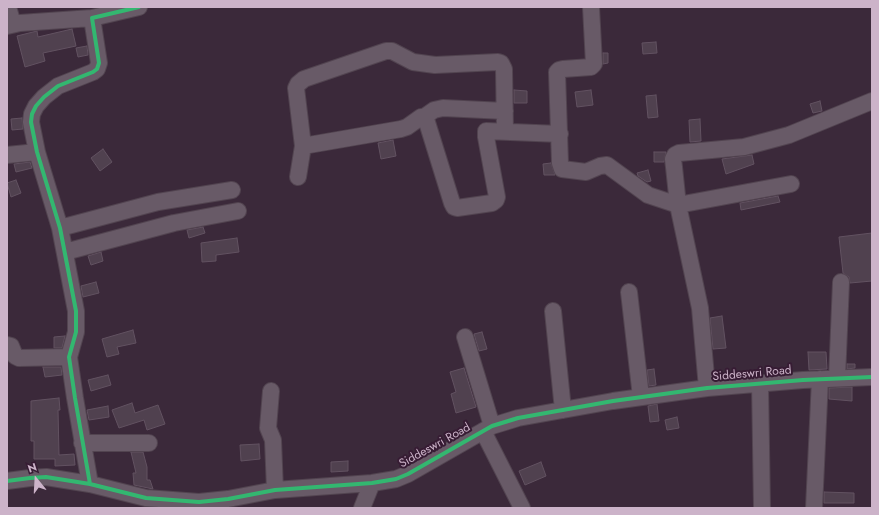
<!DOCTYPE html>
<html>
<head>
<meta charset="utf-8">
<style>
  body { margin:0 }
  #map { position:relative; width:879px; height:515px; overflow:hidden; background:#3b293a; font-family:Jost,sans-serif }
  canvas { display:block }
  .frame { position:absolute; inset:0; border:8px solid #ccb3c9; pointer-events:none }
  .north { position:absolute; left:16px; top:459px; width:40px; height:40px; -webkit-text-stroke:3px #371c34; paint-order:stroke; rotate:342deg; font-size:11px; font-weight:700; line-height:16px; text-align:center; color:#ccb3c9 }
  .north::after { content:''; display:block; margin:auto; width:14px; height:18px; background:#ccb3c9; clip-path:polygon(50% 0,100% 100%,50% 72%,0 100%) }
</style>
</head>
<body>
<div id="map">
<canvas width="879" height="515"></canvas>
<div class="frame"></div>
<div class="north">N</div>
</div>
<script>
const context = document.querySelector('canvas').getContext('2d');
context.lineJoin = 'round';
function fillPath(path, color) { context.fillStyle = color; context.fill(path, 'evenodd'); }
const poly = rows => new Path2D(rows.map(r => 'M' + r).join(''));
function stroke(path, color, width, dash) { context.strokeStyle = color; context.lineWidth = width; context.lineCap = dash ? 'butt' : 'round'; context.setLineDash(dash || []); context.stroke(path); }
function label(font, color, halo, rows, align = 'center') {
  context.font = font + ' Jost,sans-serif'; context.lineWidth = 4; context.setLineDash([]); context.textBaseline = 'middle'; context.strokeStyle = halo; context.fillStyle = color; for (const [text, x, y, turn = 0] of rows) {
    context.save(); context.translate(x, y); context.rotate((+turn || 0) * Math.PI / 180); context.textAlign = isNaN(turn) ? turn : align; if (halo) context.strokeText(text, 0, 0); context.fillText(text, 0, 0); context.restore();
  }
}
const building = poly([
  [72,29,76,46,43,53,45,61,25,67,17,36,37,31,38,37,72,29],
  [656,42,657,53,643,54,642,43,656,42],
  [87,46,88,55,78,57,76,48,87,46],
  [603,53,608,53,608,63,603,64,603,53],
  [514,90,527,91,527,103,514,103,514,90],
  [591,90,593,105,577,107,575,92,591,90],
  [656,95,658,117,648,118,646,96,656,95],
  [820,101,822,111,813,113,810,104,820,101],
  [22,118,23,129,12,130,11,119,22,118],
  [700,119,701,141,690,142,689,120,700,119],
  [393,140,396,156,381,159,378,143,393,140],
  [103,149,112,162,100,171,91,158,103,149],
  [654,152,666,152,664,162,654,162,654,152],
  [752,155,754,164,726,174,722,159,752,155],
  [30,162,32,168,16,172,14,164,30,162],
  [551,163,555,175,544,175,543,164,551,163],
  [648,170,651,181,647,182,638,176,637,173,648,170],
  [16,180,21,193,11,197,7,183,16,180],
  [778,196,780,202,741,210,740,203,778,196],
  [203,227,205,233,189,238,187,230,203,227],
  [872,233,872,281,850,283,849,277,843,273,839,237,872,233],
  [237,238,239,252,216,255,216,261,202,262,201,243,237,238],
  [101,252,103,261,91,265,88,256,101,252],
  [96,282,99,293,83,297,81,286,96,282],
  [722,316,726,348,713,349,710,318,722,316],
  [133,330,136,343,117,347,119,354,107,357,102,339,133,330],
  [482,332,487,349,479,351,474,334,482,332],
  [65,336,62,348,54,348,54,337,65,336],
  [808,352,826,352,827,369,809,370,808,352],
  [847,364,855,364,855,368,847,369,847,364],
  [43,367,61,367,62,375,45,377,43,367],
  [464,368,476,407,456,413,451,394,456,392,450,372,464,368],
  [654,369,656,385,649,386,647,370,654,369],
  [108,375,111,385,91,391,88,380,108,375],
  [852,387,852,401,829,399,829,388,852,387],
  [59,398,60,410,58,410,59,455,74,454,75,465,55,466,55,459,34,459,34,441,31,441,31,401,59,398],
  [132,403,135,413,158,405,165,424,147,430,144,420,119,428,112,410,132,403],
  [657,404,659,421,650,422,648,406,657,404],
  [108,406,109,417,89,420,87,410,108,406],
  [677,417,679,428,667,430,665,420,677,417],
  [259,444,260,459,241,461,240,445,259,444],
  [131,452,143,452,147,467,147,480,150,480,153,489,134,485,133,473,136,473,131,452],
  [348,461,348,471,331,472,331,462,348,461],
  [541,462,546,476,525,485,519,471,541,462],
  [824,492,854,493,854,503,824,503,824,492]
]);
fillPath(building, '#50414f');
stroke(building, '#625261', 1);
const minor = poly([
  [8,7,13,24],
  [591,7,594,64,591,67,563,69,559,70,557,72,560,163,562,169,586,172,600,166,607,165,648,195,678,205,791,184],
  [7,26,20,23,92,18],
  [424,117,434,110,443,108,505,111],
  [303,146,401,129,407,127,421,117,424,117,426,119,452,203,454,207,457,208,492,203,496,200,497,197,486,137,486,131,560,134],
  [7,155,37,152],
  [298,177,303,146,296,88,298,84,304,79,386,51,392,51,413,62,435,65,498,62,501,63,504,69,505,131],
  [60,228,158,202,232,190],
  [65,252,174,223,238,211],
  [629,292,641,397],
  [553,311,563,410],
  [465,337,492,426],
  [7,345,11,346,15,356,19,358,69,357],
  [837,378,841,282],
  [760,383,762,508],
  [707,388,700,308,678,205,674,167,673,159,675,155,679,153,744,147,789,135,872,101],
  [271,391,268,428,273,440,275,490],
  [483,431,522,508],
  [82,443,149,443],
  [7,481,30,478,46,477,90,484,146,498,199,502,228,499,275,490,372,483,396,479,408,474,492,426,518,418,613,401,707,388,803,380,872,377],
  [90,484,75,398,69,357,76,332,76,311,60,228,37,152,31,122,32,114,36,106,44,97,58,86,93,72,97,69,99,63,92,18,139,7],
  [362,508,372,483],
  [814,508,820,379]
]);
stroke(minor, '#524450', 18);
stroke(minor, '#685a67', 16);
stroke(poly([
  [7,481,30,478,46,477,90,484,146,498,199,502,228,499,275,490,372,483,396,479,408,474,492,426,518,418,613,401,707,388,803,380,872,377],
  [90,484,75,398,69,357,76,332,76,311,60,228,37,152,31,122,32,114,36,106,44,97,58,86,93,72,97,69,99,63,92,18,139,7]
]), '#33b770', 4);
label('12px', '#ccb3c9', '#371c34', [
  ["Siddeswri Road",752,374,-5],
  ["Siddeswri Road",435,446,-29]
]);
</script>
</body>
</html>
